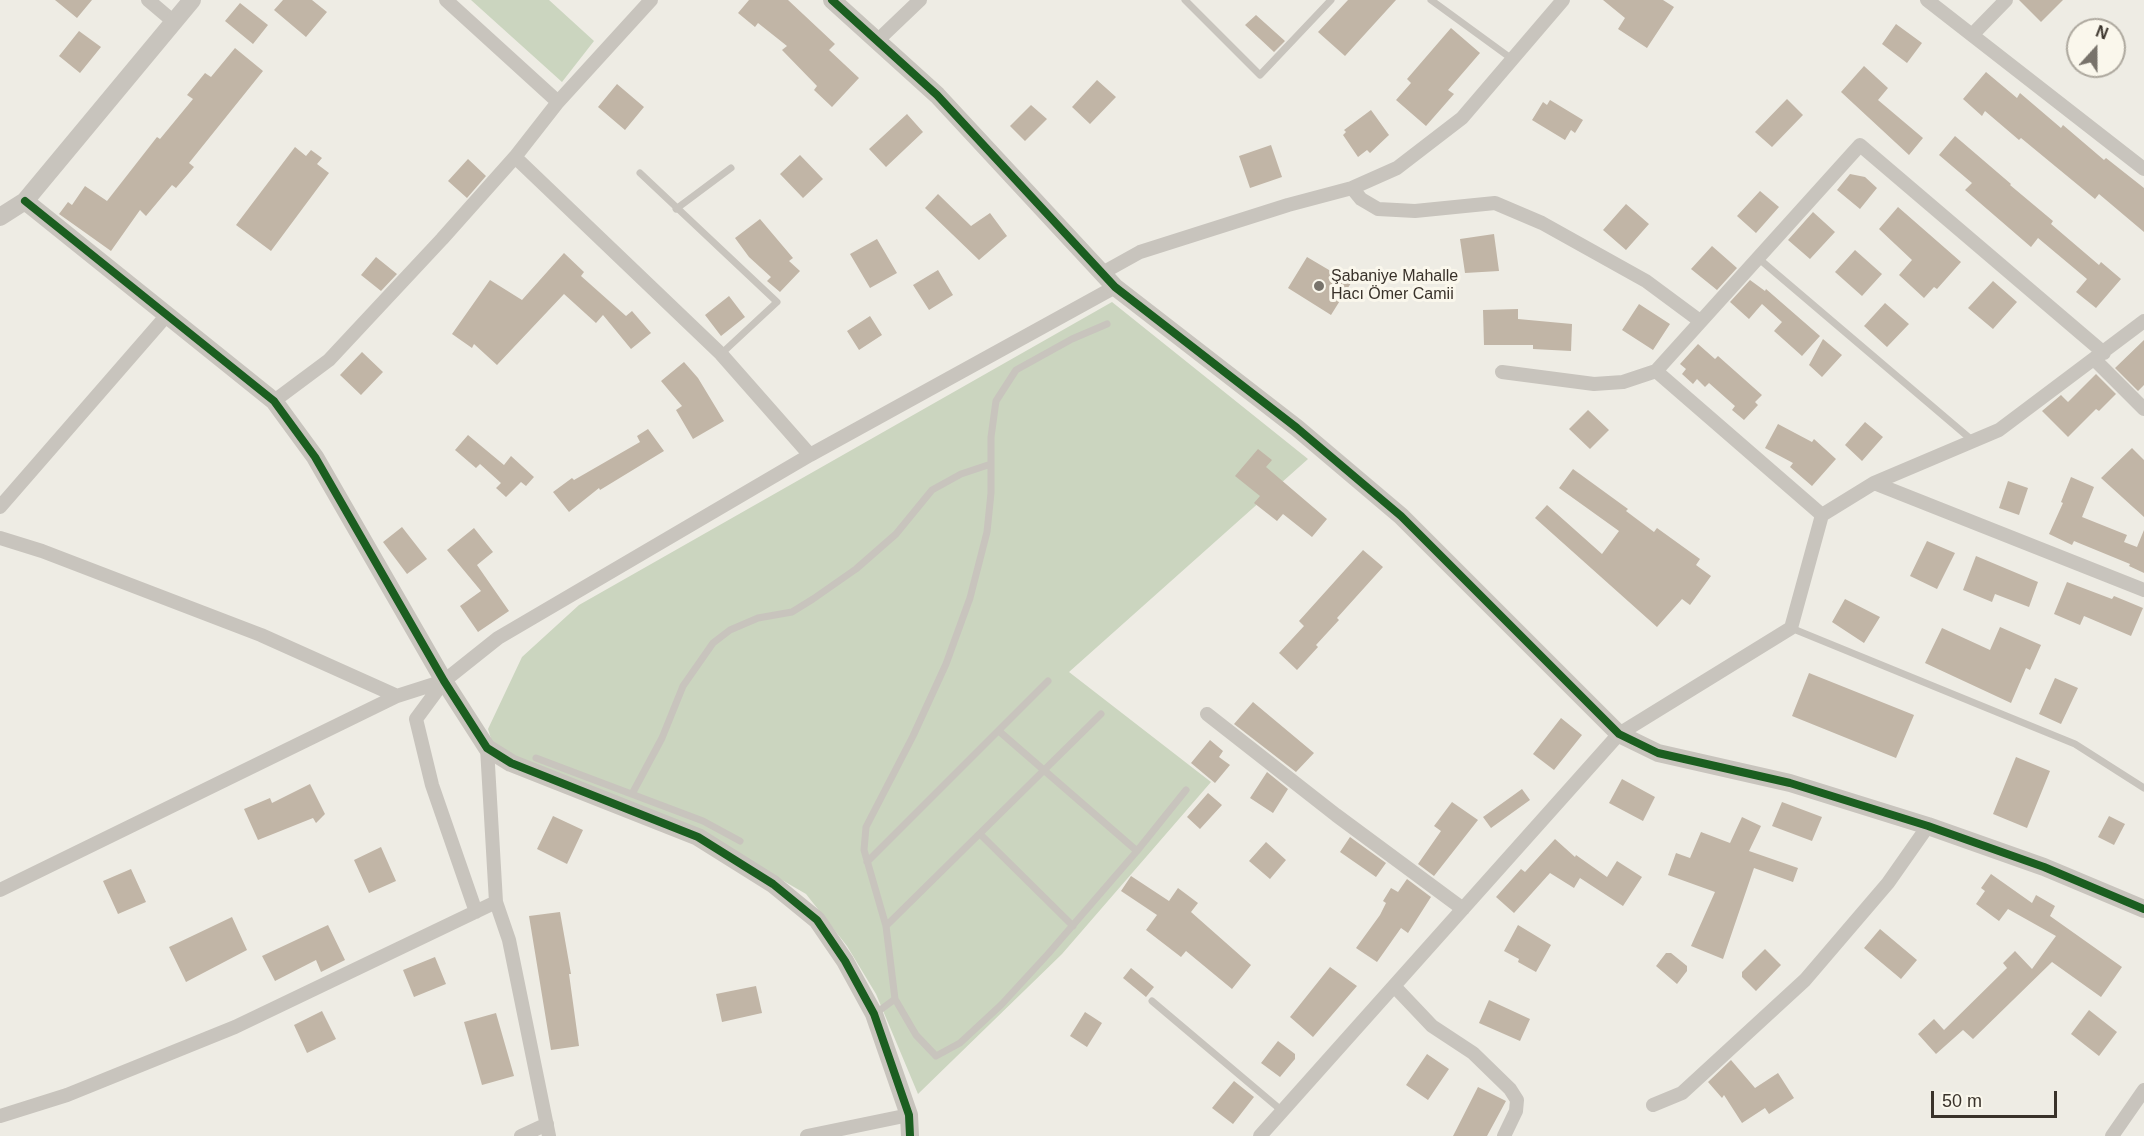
<!DOCTYPE html>
<html>
<head>
<meta charset="utf-8">
<style>
  body { margin:0 }
  #map { position:relative; width:2144px; height:1136px; overflow:hidden; background:#eeece4; font-family:Arial,sans-serif }
  canvas { display:block }
  .north { position:absolute; left:2066px; top:18px; width:60px; height:60px; box-sizing:border-box; background:#faf7ec; border:2px solid #ada89e; border-radius:50%; rotate:21deg; font-size:16px; font-weight:700; line-height:24px; text-align:center; color:#39322a }
  .north::after { content:''; display:block; margin:auto; width:21px; height:27px; background:#78736b; clip-path:polygon(50% 0,100% 100%,50% 72%,0 100%) }
  .scale { position:absolute; left:1931px; top:1091px; width:126px; height:27px; box-sizing:border-box; border:3px solid #39322a; border-top:0; padding-left:8px; font-size:18px; line-height:21px; white-space:nowrap; color:#39322a; -webkit-text-stroke:4px #faf7ec; paint-order:stroke }
</style>
</head>
<body>
<div id="map">
<canvas width="2144" height="1136"></canvas>
<div class="north">N</div>
<div class="scale">50 m</div>
</div>
<script>
const context = document.querySelector('canvas').getContext('2d');
context.lineJoin = 'round';
function fillPath(path, color) { context.fillStyle = color; context.fill(path, 'evenodd'); }
const poly = rows => new Path2D(rows.map(r => 'M' + r).join(''));
function stroke(path, color, width, dash) { context.strokeStyle = color; context.lineWidth = width; context.lineCap = dash ? 'butt' : 'round'; context.setLineDash(dash || []); context.stroke(path); }
function label(font, color, halo, rows, align = 'center') {
  context.font = font + ' Arial,sans-serif'; context.lineWidth = 6; context.setLineDash([]); context.textBaseline = 'middle'; context.strokeStyle = halo; context.fillStyle = color; for (const [text, x, y, turn = 0] of rows) {
    context.save(); context.translate(x, y); context.rotate((+turn || 0) * Math.PI / 180); context.textAlign = isNaN(turn) ? turn : align; if (halo) context.strokeText(text, 0, 0); context.fillText(text, 0, 0); context.restore();
  }
}
fillPath(poly([
  [471,0,549,0,594,41,562,82],
  [1112,302,1308,459,1069,672,1211,782,1062,954,918,1094,876,994,847,946,806,894,715,841,494,748,488,729,522,657,579,605]
]), '#cbd5bf');
fillPath(poly([
  [55,0,92,0,77,18],
  [283,0,312,0,327,12,306,37,274,10],
  [749,0,788,0,835,44,829,50,859,78,832,107,814,90,817,86,782,50,787,46,758,23,755,27,738,13],
  [1348,0,1396,0,1345,56,1318,32],
  [1603,0,1663,0,1674,7,1647,48,1618,29,1625,18],
  [2019,0,2063,0,2041,22],
  [240,3,268,25,253,44,225,21],
  [1256,15,1285,41,1274,52,1245,25],
  [1896,24,1922,43,1907,63,1882,44],
  [1451,28,1480,53,1448,90,1454,94,1426,126,1396,100,1411,83,1407,79],
  [79,31,101,47,80,73,59,56],
  [235,48,263,71,189,163,194,167,176,188,172,185,146,216,140,210,111,251,59,214,68,202,72,205,85,186,107,201,157,137,160,139,193,99,187,95,205,73,211,77],
  [1864,66,1888,88,1878,100,1923,138,1909,155,1841,92],
  [1986,72,2017,98,2020,93,2061,128,2063,125,2104,160,2106,158,2144,188,2144,232,2099,194,2095,199,2021,138,2019,140,1985,111,1982,116,1963,99],
  [1097,80,1116,97,1090,124,1072,107],
  [617,84,644,107,625,130,598,107],
  [1787,99,1803,115,1772,147,1755,132],
  [1550,100,1583,120,1575,133,1571,130,1565,140,1532,120,1543,102,1547,105],
  [1031,105,1047,119,1025,141,1010,126],
  [1371,110,1389,135,1370,153,1367,150,1358,157,1343,135,1346,132,1344,130],
  [907,114,923,132,886,167,869,149],
  [1955,136,2011,184,2010,185,2053,221,2051,224,2099,265,2101,262,2121,279,2096,308,2076,292,2087,279,2038,238,2031,247,1965,190,1972,183,1939,155],
  [1271,145,1282,177,1250,188,1239,156],
  [295,147,306,156,311,150,322,158,317,164,329,173,271,251,236,225],
  [800,155,823,179,803,198,780,174],
  [468,159,486,176,467,198,448,181],
  [1850,174,1865,177,1877,188,1860,209,1837,190],
  [1760,191,1779,207,1756,233,1737,216],
  [938,194,971,226,990,213,1007,236,979,260,925,208],
  [1626,204,1649,224,1626,250,1603,230],
  [1898,207,1961,262,1937,289,1934,287,1924,298,1899,275,1912,260,1879,229],
  [1813,212,1835,232,1810,259,1788,240],
  [760,219,793,258,789,261,800,271,780,292,767,281,771,277,749,257,735,238],
  [1494,234,1499,271,1465,273,1460,239],
  [877,239,897,273,870,288,850,254],
  [1712,246,1737,268,1717,290,1691,269],
  [1855,250,1882,274,1862,296,1835,272],
  [564,253,584,272,581,276,626,316,632,311,651,333,631,349,603,315,596,323,564,294,497,365,474,344,472,348,452,334,490,280,522,300],
  [376,257,397,274,381,291,361,275],
  [1307,257,1351,283,1331,315,1288,288],
  [938,270,953,295,929,310,913,285],
  [1750,280,1765,291,1766,289,1820,336,1802,356,1774,331,1782,322,1762,304,1749,319,1730,302],
  [1993,281,2017,302,1993,329,1968,308],
  [729,296,745,317,721,336,705,315],
  [1885,303,1909,324,1887,347,1864,326],
  [1639,304,1670,324,1653,350,1622,330],
  [1518,309,1518,319,1572,324,1571,351,1533,349,1533,345,1484,345,1483,310],
  [870,316,882,335,859,350,847,331],
  [1823,339,1842,355,1822,377,1809,365],
  [2144,340,2144,385,2138,391,2115,368],
  [1698,344,1715,359,1718,356,1762,395,1755,402,1758,405,1744,420,1732,410,1735,406,1709,383,1705,387,1697,379,1693,384,1682,374,1686,369,1680,364],
  [362,352,383,372,361,395,340,375],
  [684,362,698,378,724,421,693,439,676,410,682,406,661,381],
  [2096,374,2116,394,2099,411,2096,409,2068,437,2042,411,2061,395,2068,402],
  [1588,410,1609,430,1590,449,1569,429],
  [1865,422,1883,437,1862,461,1845,445],
  [1778,424,1812,442,1814,439,1836,459,1812,486,1790,467,1793,463,1765,448],
  [648,429,664,451,600,490,599,488,569,512,553,492,572,478,574,480,640,442,637,436],
  [468,435,504,465,511,456,534,477,526,486,521,482,506,497,496,488,501,483,480,464,476,468,455,450],
  [2132,448,2144,460,2144,517,2101,478],
  [1258,449,1272,460,1266,467,1327,519,1312,537,1283,514,1277,521,1254,503,1260,496,1235,476],
  [1573,469,1628,509,1626,511,1654,532,1657,528,1700,559,1696,565,1711,576,1690,605,1682,599,1657,627,1535,518,1547,505,1602,554,1619,531,1559,488],
  [2071,477,2094,487,2082,517,2127,535,2124,542,2137,547,2144,530,2144,573,2129,566,2130,564,2074,541,2072,545,2049,534,2063,503,2061,502],
  [2008,481,2028,488,2019,515,1999,508],
  [402,527,427,559,407,574,383,542],
  [474,528,493,552,477,565,509,611,478,632,460,606,481,591,447,550],
  [1927,541,1955,553,1937,589,1910,576],
  [1363,550,1383,567,1337,618,1339,620,1316,645,1318,647,1297,670,1279,653,1304,626,1299,621],
  [1976,556,2038,582,2029,607,1995,594,1992,602,1963,590],
  [2067,582,2112,599,2114,596,2143,608,2131,636,2084,616,2080,625,2054,614],
  [1845,599,1880,617,1864,643,1832,622],
  [2000,627,2041,645,2030,670,2026,668,2011,703,1925,663,1942,628,1990,650],
  [1809,673,1914,715,1896,758,1792,716],
  [2055,678,2078,688,2061,724,2039,714],
  [1253,702,1314,753,1296,772,1234,724],
  [1561,718,1582,735,1554,770,1533,754],
  [1210,740,1223,751,1219,757,1230,765,1215,783,1191,763],
  [2016,757,2050,771,2027,828,1993,814],
  [1267,772,1288,789,1273,813,1250,798],
  [1622,779,1655,797,1643,821,1609,803],
  [310,784,325,814,316,823,313,818,258,840,244,809,270,798,272,803],
  [1522,789,1530,800,1491,828,1483,817],
  [1208,793,1222,805,1200,829,1187,817],
  [1452,802,1478,820,1434,876,1418,864,1441,831,1434,826],
  [1782,802,1822,817,1812,841,1772,826],
  [553,816,583,830,567,864,537,849],
  [2109,816,2125,824,2114,845,2098,837],
  [1742,817,1761,826,1749,851,1798,868,1793,882,1754,868,1723,959,1691,946,1715,892,1668,875,1676,853,1690,858,1701,832,1730,843],
  [1350,837,1386,863,1376,877,1340,852],
  [1555,839,1575,857,1576,855,1607,877,1617,861,1642,877,1623,906,1580,878,1574,888,1550,873,1514,913,1496,897,1521,869,1525,872],
  [1266,842,1286,860,1270,879,1249,861],
  [381,847,396,881,369,893,354,860],
  [131,869,146,902,118,914,103,881],
  [1991,874,2032,903,2036,895,2055,906,2050,916,2122,967,2101,997,2052,962,1973,1039,1963,1030,1936,1054,1918,1034,1934,1019,1944,1030,2007,968,2003,963,2015,951,2032,969,2056,936,2008,909,1999,921,1976,904,1985,891,1981,888],
  [1131,876,1169,901,1178,888,1198,903,1191,912,1251,965,1232,989,1186,951,1181,957,1146,930,1157,915,1121,891],
  [1407,879,1431,897,1408,933,1401,928,1377,962,1356,948,1380,915,1386,903,1383,901,1391,888,1398,892],
  [560,912,571,974,569,974,579,1046,551,1050,529,916],
  [232,917,247,950,186,982,169,947],
  [328,925,345,960,321,972,316,960,275,981,262,956],
  [1518,925,1551,945,1536,972,1518,962,1519,959,1504,951],
  [1880,929,1917,960,1901,979,1864,948],
  [1765,949,1781,965,1756,991,1742,977,1742,972],
  [1666,953,1671,953,1687,966,1687,971,1677,984,1656,966],
  [435,957,446,984,414,997,403,970],
  [1330,967,1357,986,1313,1037,1290,1017],
  [1131,968,1154,987,1146,997,1123,978],
  [756,986,762,1013,722,1022,716,994],
  [1489,1000,1530,1019,1520,1041,1479,1023],
  [2089,1010,2117,1032,2099,1056,2071,1034],
  [322,1011,336,1039,307,1053,294,1025],
  [1085,1012,1102,1023,1087,1047,1070,1036],
  [496,1013,514,1076,482,1085,464,1022],
  [1278,1041,1295,1054,1295,1059,1280,1077,1261,1063],
  [1427,1054,1449,1069,1428,1100,1406,1085],
  [1731,1060,1755,1088,1778,1073,1794,1098,1769,1114,1765,1108,1742,1123,1724,1095,1722,1098,1708,1082],
  [1234,1081,1254,1097,1233,1124,1212,1108],
  [1478,1087,1506,1101,1487,1136,1453,1136]
]), '#c1b5a6');
stroke(poly([
  [1185,0,1260,75,1331,0],
  [1431,0,1512,59],
  [640,173,777,302,721,354],
  [676,209,731,168],
  [1758,258,1973,441],
  [1791,628,2075,744,2144,788],
  [1000,732,1137,851],
  [536,758,703,821,740,841],
  [632,794,662,738,683,686,713,643,730,630,758,618,792,612,813,599,856,569,896,534,932,490,961,474,991,464],
  [981,835,1073,926],
  [867,862,1048,681],
  [886,926,1101,714],
  [895,999,916,1035,936,1056,960,1043,1001,1005,1048,954,1137,851,1186,790],
  [1152,1001,1281,1110],
  [876,1013,895,999,886,926,864,850,866,827,913,736,946,664,970,598,987,532,991,493,991,437,996,401,1016,370,1072,339,1107,324]
]), '#c8c4bd', 7);
stroke(poly([
  [148,0,174,22],
  [446,0,558,102],
  [1927,0,2144,169],
  [1972,35,2006,0],
  [877,41,920,0],
  [515,157,721,354,810,455],
  [1352,188,1361,199,1378,209,1415,211,1495,203,1542,223,1646,281,1700,321],
  [1104,272,1140,252,1288,205,1352,188,1397,168,1462,118,1563,0],
  [2095,360,2144,409],
  [1656,371,1822,515],
  [1502,372,1594,384,1623,382,1656,371,1860,145,2104,353],
  [274,401,329,360,442,239,515,157,558,102,651,0],
  [1874,483,2144,590],
  [0,507,167,315],
  [0,538,42,551,261,635,397,696],
  [444,681,416,719,432,785,476,912],
  [1207,714,1336,815,1463,909],
  [487,748,496,902,509,940,549,1136],
  [0,890,397,696,444,681,498,638,810,455,1115,287],
  [1394,986,1432,1026,1473,1053,1510,1089,1517,1100,1516,1111,1504,1136],
  [1653,1105,1682,1093,1805,980,1888,883,1928,826],
  [0,1116,67,1095,235,1027,496,902],
  [521,1136,547,1124],
  [807,1136,909,1115],
  [1260,1136,1619,734,1791,628,1822,515,1874,483,1999,430,2144,321],
  [2112,1136,2144,1090]
]), '#c8c4bd', 14);
stroke(poly([
  [832,0,937,95,1115,287,1297,428,1401,516,1619,734,1658,753,1790,783,1928,826,2044,867,2144,909],
  [25,201,274,401,315,457,444,681,487,748,511,763,698,837,773,884,817,920,845,961,874,1014,909,1115,910,1136],
  [0,217,25,201,192,0]
]), '#c8c4bd', 18);
stroke(poly([
  [832,0,937,95,1115,287,1297,428,1401,516,1619,734,1658,753,1790,783,1928,826,2044,867,2144,909],
  [25,201,274,401,315,457,444,681,487,748,511,763,698,837,773,884,817,920,845,961,874,1014,909,1115,910,1136]
]), '#1b5e20', 8);
for (const [x, y, r, color] of [
  [1319,286,6,"#78736b"]
]) { const dot = new Path2D(); dot.arc(x, y, r, 0, 2 * Math.PI); context.fillStyle = color; context.fill(dot); stroke(dot, '#faf7ec', 2); }
label('16px', '#39322a', '#faf7ec', [
  ["Şabaniye Mahalle",1331,277],
  ["Hacı Ömer Camii",1331,295]
], 'left');
</script>
</body>
</html>
